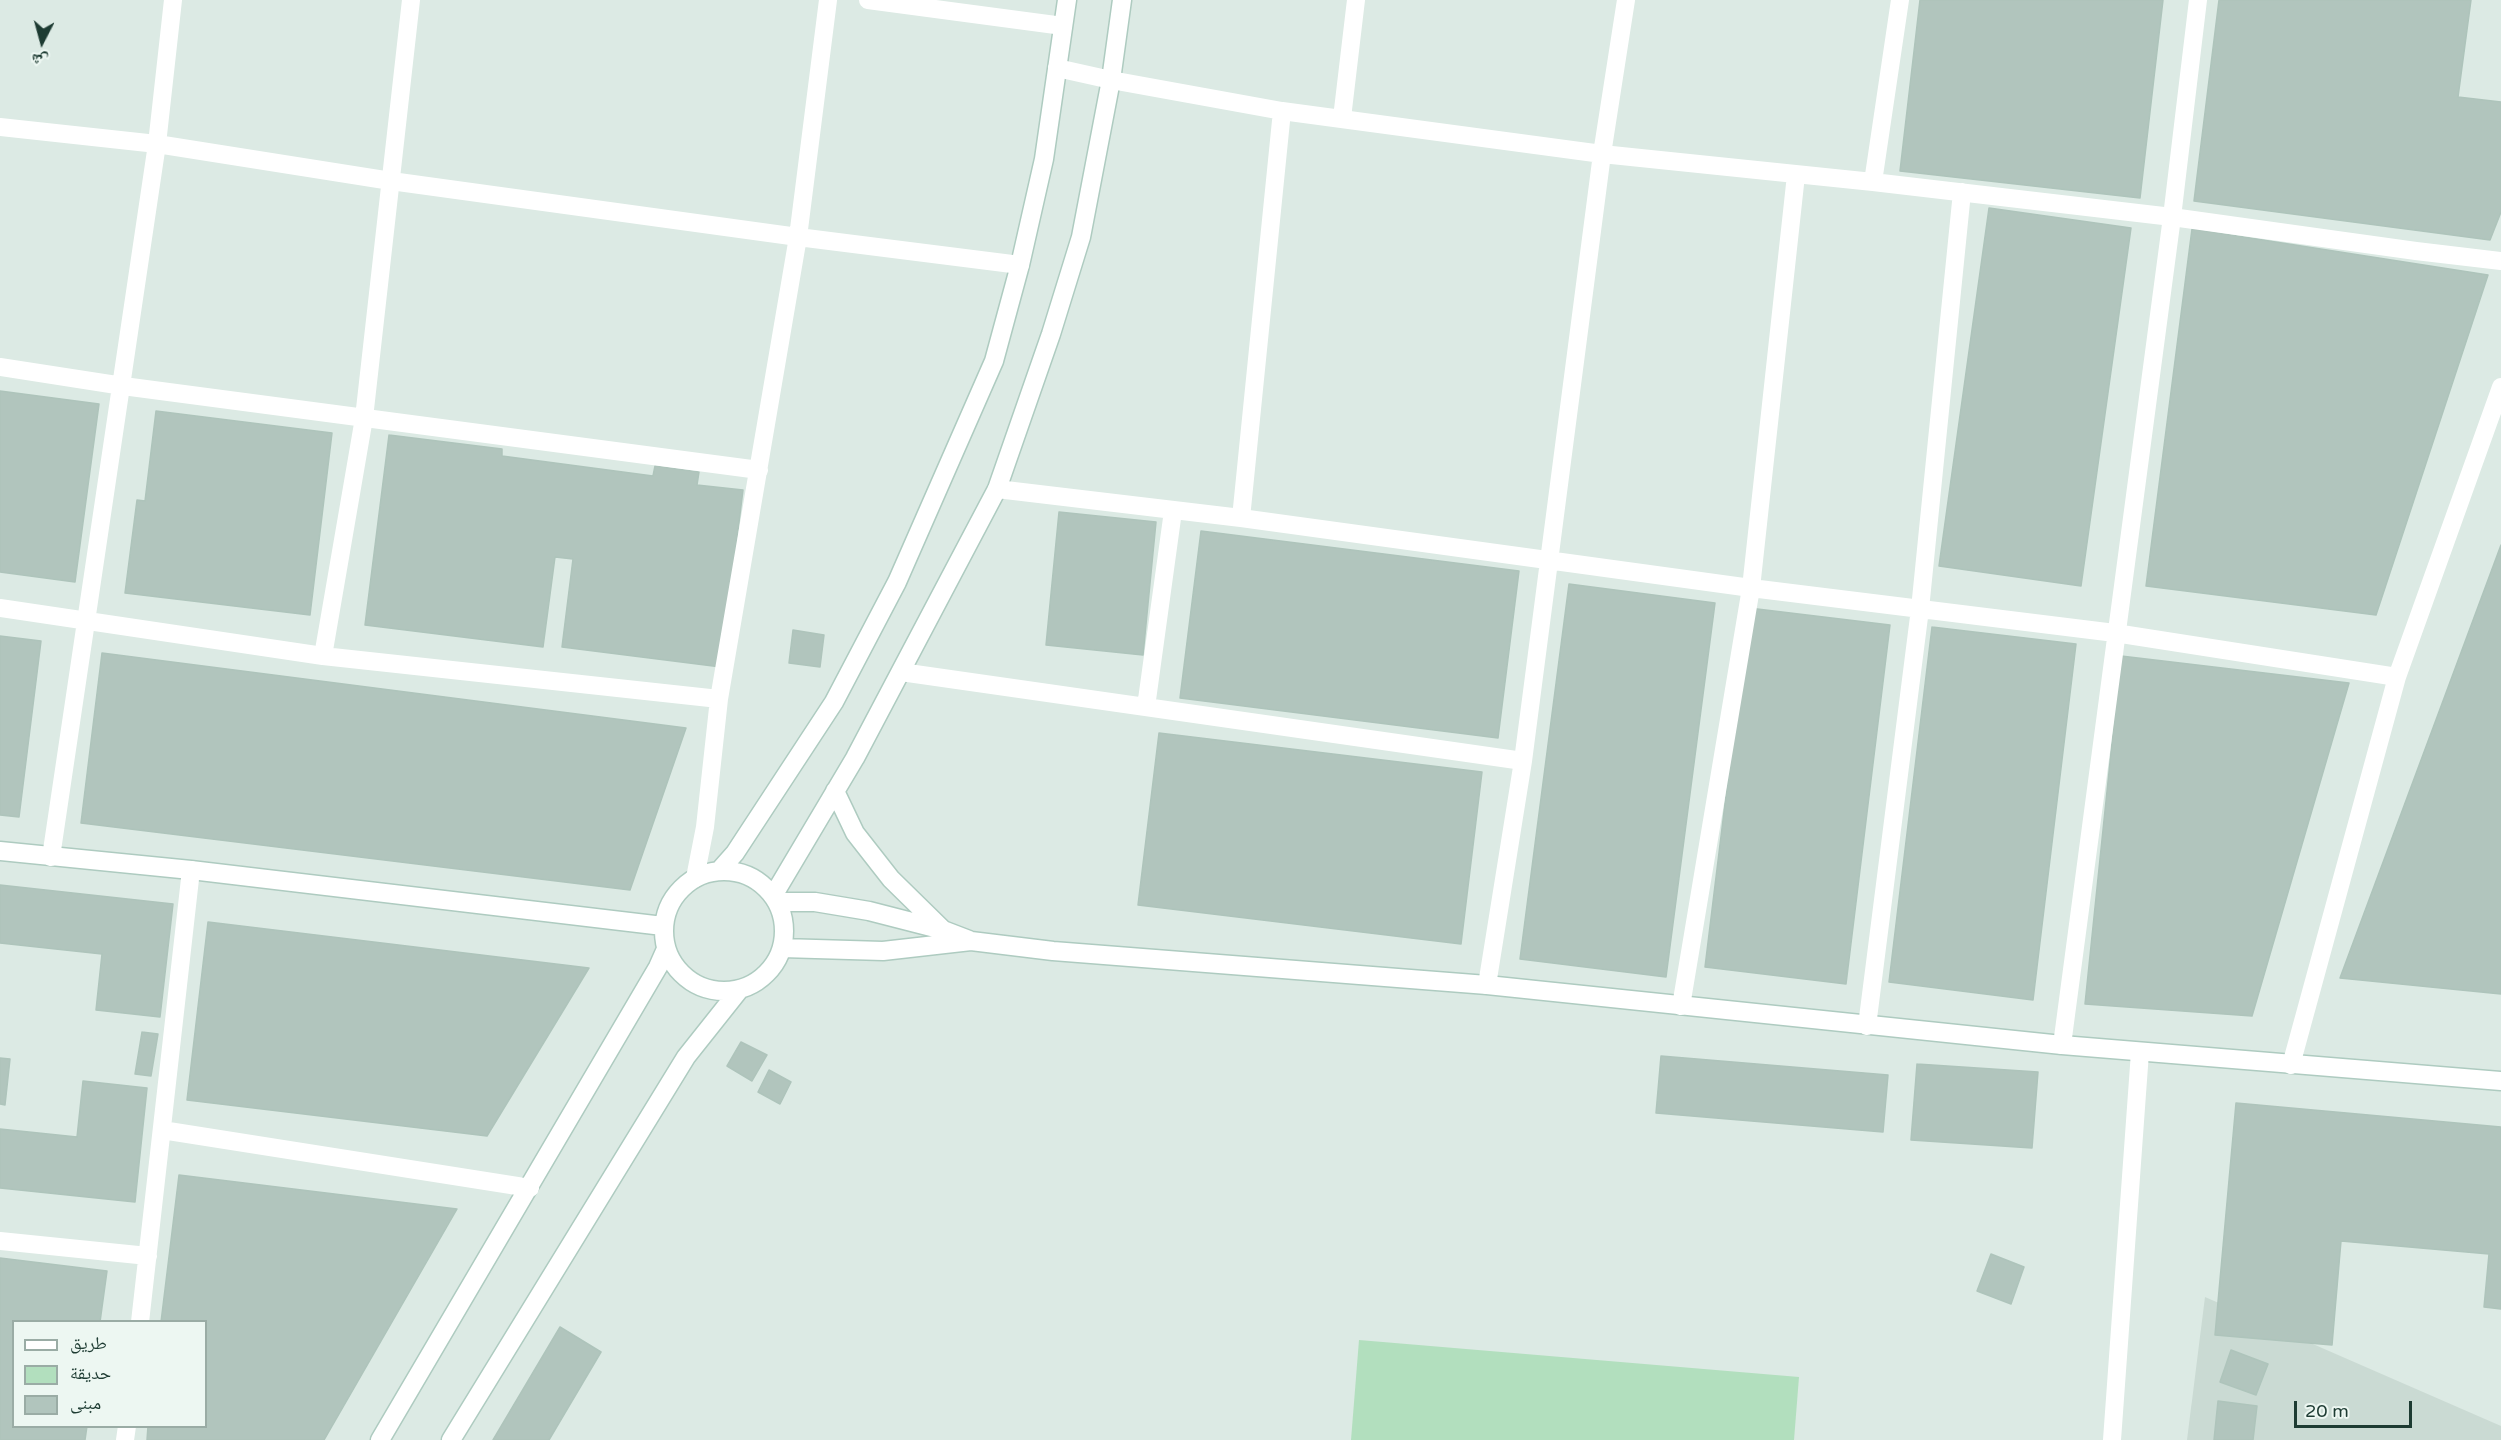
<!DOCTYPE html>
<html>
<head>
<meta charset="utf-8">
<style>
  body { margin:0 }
  #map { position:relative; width:2501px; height:1440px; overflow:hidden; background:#dceae4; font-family:"Varela Round","Noto Naskh Arabic",sans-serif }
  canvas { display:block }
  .legend { position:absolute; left:12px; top:1320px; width:195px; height:108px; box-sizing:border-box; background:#edf7f2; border:2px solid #9aaca5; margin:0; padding:8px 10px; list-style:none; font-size:18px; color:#1d3b32 }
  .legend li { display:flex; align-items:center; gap:12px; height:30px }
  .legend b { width:30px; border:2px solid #9aaca5 }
  .north { position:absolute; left:12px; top:12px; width:60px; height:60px; -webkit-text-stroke:4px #edf7f2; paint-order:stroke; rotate:186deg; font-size:16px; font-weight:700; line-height:24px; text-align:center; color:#1d3b32 }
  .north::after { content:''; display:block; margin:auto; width:21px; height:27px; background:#1d3b32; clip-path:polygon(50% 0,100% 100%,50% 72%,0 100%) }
  .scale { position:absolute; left:2294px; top:1401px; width:118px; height:27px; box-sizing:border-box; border:3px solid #1d3b32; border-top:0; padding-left:8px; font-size:18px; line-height:21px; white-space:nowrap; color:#1d3b32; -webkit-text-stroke:4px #edf7f2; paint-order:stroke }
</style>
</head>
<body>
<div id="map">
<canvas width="2501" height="1440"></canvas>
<ul class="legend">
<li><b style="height:8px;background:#fff"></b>طريق</li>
<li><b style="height:16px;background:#b2dfbe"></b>حديقة</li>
<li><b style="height:16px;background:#b1c5bd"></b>مبنى</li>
</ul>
<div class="north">ش</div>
<div class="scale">20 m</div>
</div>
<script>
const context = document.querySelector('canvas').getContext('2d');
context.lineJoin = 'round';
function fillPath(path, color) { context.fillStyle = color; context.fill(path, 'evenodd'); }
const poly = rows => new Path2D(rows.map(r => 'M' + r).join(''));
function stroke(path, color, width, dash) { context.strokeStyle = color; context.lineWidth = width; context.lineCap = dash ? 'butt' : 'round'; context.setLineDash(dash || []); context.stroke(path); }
fillPath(poly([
  [2205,1297,2501,1426,2501,1440,2187,1440]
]), '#cadad3');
fillPath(poly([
  [1359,1340,1799,1377,1794,1440,1351,1440]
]), '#b2dfbe');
const building = poly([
  [1920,0,2163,0,2140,198,1900,171,1920,0],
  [2219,0,2471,0,2458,97,2501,102,2501,212,2490,240,2194,201,2219,0],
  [1989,208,2131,228,2081,586,1939,566,1989,208],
  [2192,229,2488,275,2376,615,2146,586,2192,229],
  [0,391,99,404,75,582,0,572,0,391],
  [156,411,332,433,310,615,125,593,137,500,145,501,156,411],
  [389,435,502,449,502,456,653,476,655,466,699,472,697,485,743,490,721,667,562,647,573,559,555,557,543,647,365,625,389,435],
  [1059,512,1156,522,1143,655,1046,645,1059,512],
  [1201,531,1519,571,1498,738,1180,698,1201,531],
  [2501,545,2501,994,2340,978,2501,545],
  [1569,584,1715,603,1666,977,1520,959,1569,584],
  [1749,608,1890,625,1846,984,1705,967,1749,608],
  [1932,627,2076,644,2033,1000,1889,982,1932,627],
  [793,630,824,635,820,667,789,663,793,630],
  [0,636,41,641,19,817,0,815,0,636],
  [102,653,686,728,630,890,81,823,102,653],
  [2121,656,2349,683,2252,1016,2085,1004,2121,656],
  [1159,733,1482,772,1461,944,1138,905,1159,733],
  [0,885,173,904,160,1017,96,1010,102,954,0,943,0,885],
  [208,922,589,968,487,1136,187,1100,208,922],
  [142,1032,158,1034,151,1076,135,1074,142,1032],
  [741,1042,767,1055,752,1081,727,1066,741,1042],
  [1661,1056,1888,1075,1883,1132,1656,1113,1661,1056],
  [0,1058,10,1059,5,1105,0,1104,0,1058],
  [1917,1064,2038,1072,2032,1148,1911,1140,1917,1064],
  [769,1070,791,1082,780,1104,758,1092,769,1070],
  [83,1081,147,1088,135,1202,0,1188,0,1129,77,1137,83,1081],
  [2236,1103,2501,1127,2501,1309,2484,1307,2489,1254,2341,1241,2332,1345,2215,1335,2236,1103],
  [179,1175,457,1209,324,1440,147,1440,148,1426,206,1426,206,1322,161,1322,179,1175],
  [1991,1254,2024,1267,2011,1304,1977,1291,1991,1254],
  [0,1258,107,1271,100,1322,14,1322,14,1426,87,1426,85,1440,0,1440,0,1258],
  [560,1327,601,1352,549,1440,493,1440,560,1327],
  [2231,1350,2268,1364,2256,1395,2220,1382,2231,1350],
  [2218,1401,2257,1406,2253,1440,2214,1440,2218,1401]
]);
fillPath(building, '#b1c5bd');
stroke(building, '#aec4bb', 1.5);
const secondary = poly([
  [835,791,855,833,891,879,942,929],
  [0,851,191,870,663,926],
  [719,871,735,853,834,702,897,582,994,361,1020,265,1044,159,1067,0],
  '664 931a60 60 0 1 1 120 0a60 60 0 1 1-120 0Z',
  [773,896,855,758,997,489,1051,334,1081,237,1111,80,1122,0],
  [777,902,815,902,869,911,943,930,969,940],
  [782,948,883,951,971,941,1053,951,1487,985,2062,1045,2501,1081],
  [380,1440,658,967,666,949],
  [451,1440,686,1057,740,989]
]);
stroke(secondary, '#aecbc0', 21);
stroke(poly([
  [868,0,1063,26],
  [1057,68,1111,80,1282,111,1602,154,1873,182,2172,217,2416,251,2501,261],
  [1342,118,1356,0],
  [0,127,157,144,391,181,798,237,1020,265],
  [1873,182,1900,0],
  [0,367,123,386,759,470],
  [997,489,1241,518,1751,588,2115,633,2397,677],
  [1241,518,1282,111],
  [0,608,323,656,719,699],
  [323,656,364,418,411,0],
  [901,672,1523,761],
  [1146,707,1173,511],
  [51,857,157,144,173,0],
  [695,878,705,827,719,699,798,237,828,0],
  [1487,985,1523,761,1602,154,1626,0],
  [1681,1006,1751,588,1796,175],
  [1867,1026,1920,609,1962,192],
  [2062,1045,2172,217,2198,0],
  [2291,1065,2397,677,2501,387],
  [162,1130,530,1188],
  [0,1241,148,1256],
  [140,1322,191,870],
  [125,1440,127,1426],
  [2112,1440,2140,1052]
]), '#fff', 18);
stroke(secondary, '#fff', 18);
</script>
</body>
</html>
